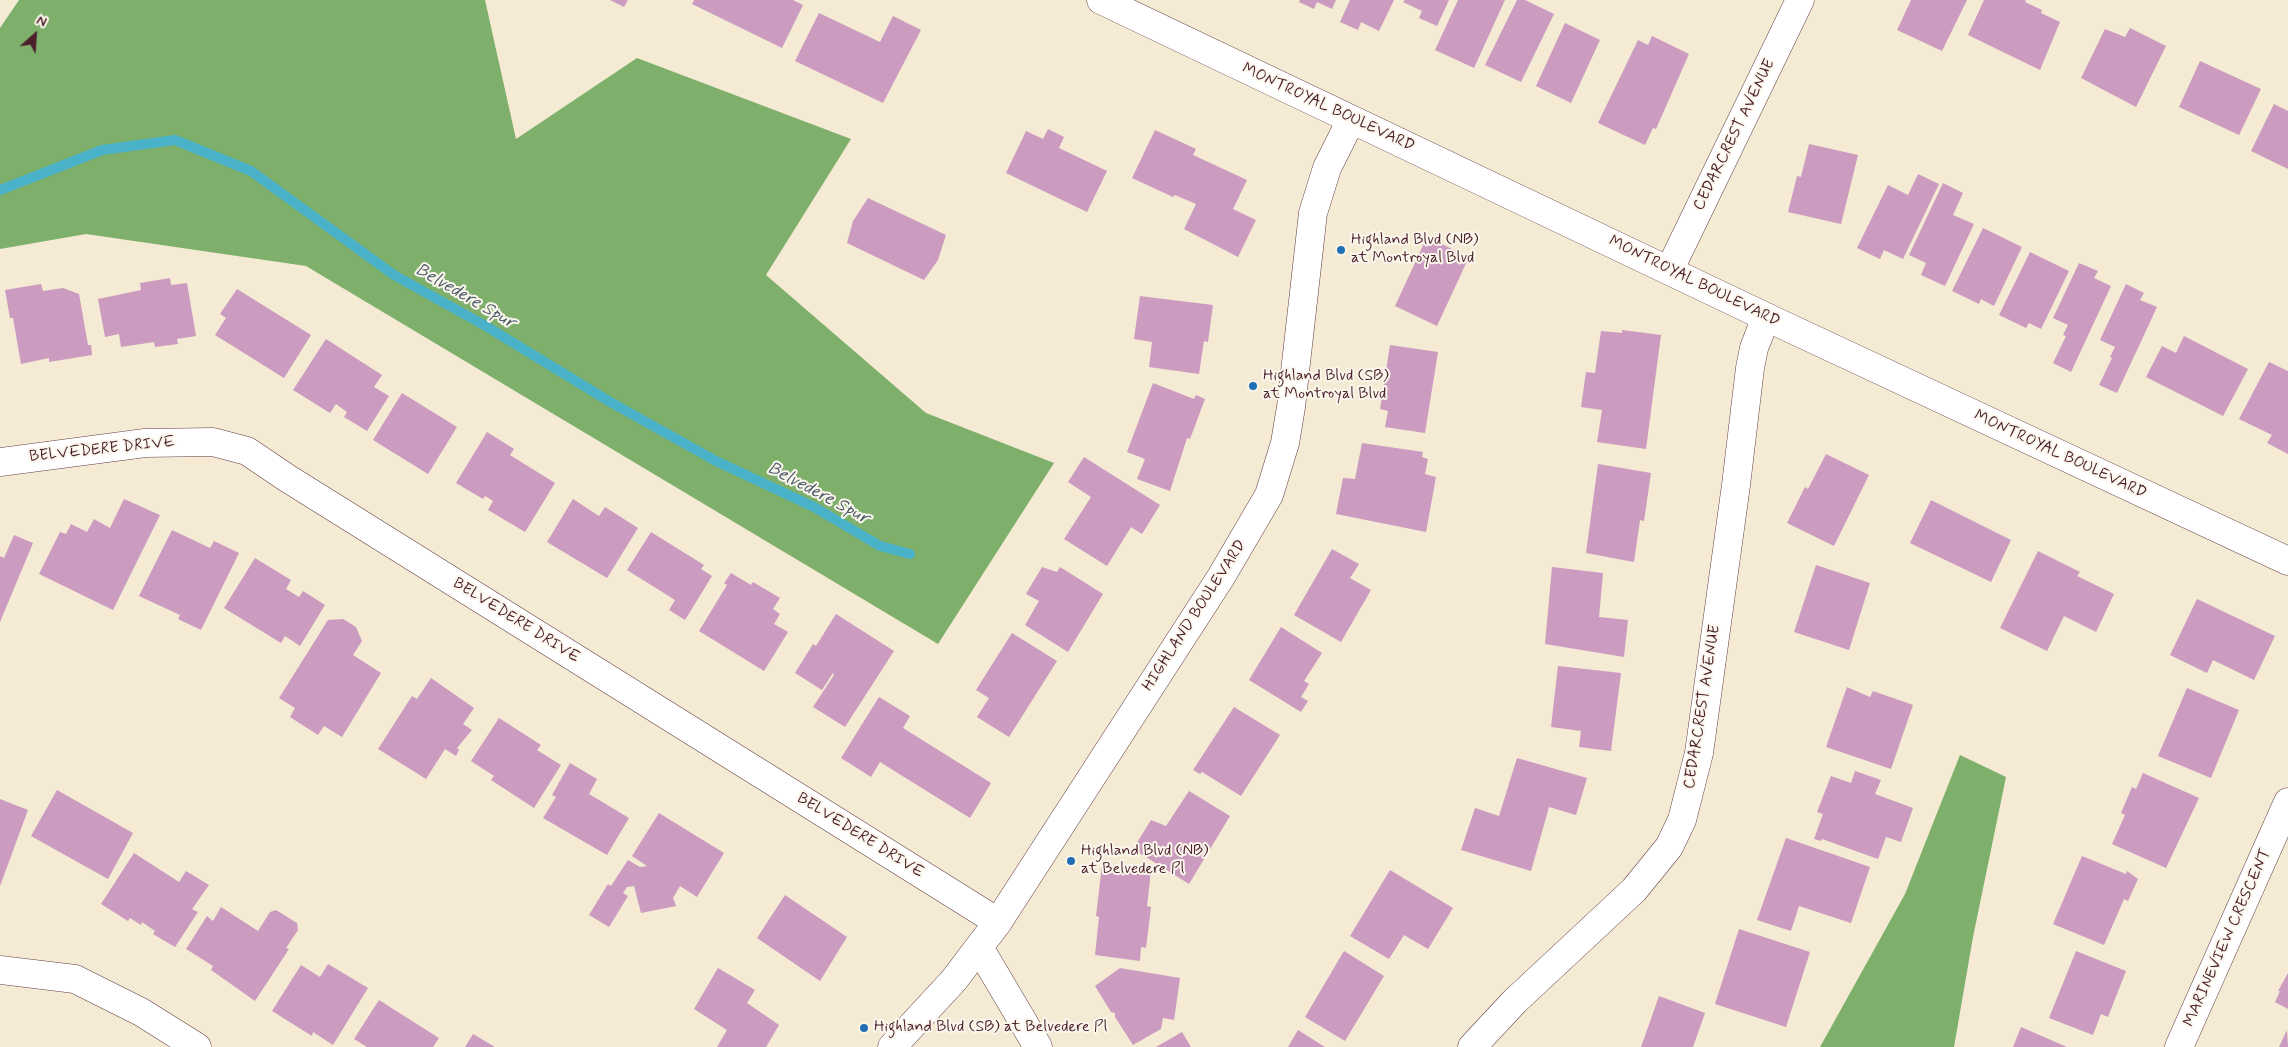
<!DOCTYPE html>
<html>
<head>
<meta charset="utf-8">
<style>
  body { margin:0 }
  #map { position:relative; width:2288px; height:1047px; overflow:hidden; background:#f5ead4; font-family:Mynerve,sans-serif }
  canvas { display:block }
  .north { position:absolute; left:10px; top:10px; width:50px; height:50px; -webkit-text-stroke:4px #fbf7ec; paint-order:stroke; rotate:26deg; font-size:14px; font-weight:700; line-height:20px; text-align:center; color:#4a1f2b }
  .north::after { content:''; display:block; margin:auto; width:18px; height:22px; background:#4a1f2b; clip-path:polygon(50% 0,100% 100%,50% 72%,0 100%) }
</style>
</head>
<body>
<div id="map">
<canvas width="2288" height="1047"></canvas>
<div class="north">N</div>
</div>
<script>
const context = document.querySelector('canvas').getContext('2d');
context.lineJoin = 'round';
function fillPath(path, color) { context.fillStyle = color; context.fill(path, 'evenodd'); }
const poly = rows => new Path2D(rows.map(r => 'M' + r).join(''));
function stroke(path, color, width, dash) { context.strokeStyle = color; context.lineWidth = width; context.lineCap = dash ? 'butt' : 'round'; context.setLineDash(dash || []); context.stroke(path); }
function label(font, color, halo, rows, align = 'center') {
  context.font = font + ' Mynerve,sans-serif'; context.lineWidth = 4; context.setLineDash([]); context.textBaseline = 'middle'; context.strokeStyle = halo; context.fillStyle = color; for (const [text, x, y, turn = 0] of rows) {
    context.save(); context.translate(x, y); context.rotate((+turn || 0) * Math.PI / 180); context.textAlign = isNaN(turn) ? turn : align; if (halo) context.strokeText(text, 0, 0); context.fillText(text, 0, 0); context.restore();
  }
}
fillPath(poly([
  [19,0,485,0,516,139,637,58,851,139,766,275,926,413,1054,463,938,644,306,266,86,234,0,249,0,28],
  [1960,755,2006,777,1973,937,1954,1047,1820,1047,1905,894]
]), '#7eb06c');
stroke(poly([
  [0,190,102,150,175,140,251,171,394,275,484,325,612,403,716,461,814,507,880,546,910,554]
]), '#49b2c8', 10);
fillPath(poly([
  [610,0,628,0,624,7],
  [694,0,793,0,803,5,782,48,692,4],
  [1300,0,1336,0,1332,9,1317,2,1314,9,1299,2],
  [1350,0,1394,0,1379,31,1361,22,1358,30,1340,22],
  [1405,0,1449,0,1437,26,1419,18,1422,11,1403,2],
  [1458,0,1505,0,1474,68,1435,50],
  [1517,0,1525,0,1554,14,1521,82,1485,65],
  [1911,0,1967,0,1942,51,1897,30],
  [1984,0,2026,0,2025,2,2042,10,2041,13,2060,22,2040,70,1968,35],
  [819,13,880,42,893,16,921,30,883,103,795,61],
  [1565,23,1600,40,1571,103,1536,86],
  [2130,28,2166,46,2136,107,2081,78,2105,29,2125,37],
  [1652,36,1689,54,1656,129,1653,128,1645,145,1598,123,1638,40,1648,45],
  [2200,61,2261,89,2239,135,2179,107],
  [2274,104,2288,111,2288,169,2251,151],
  [1048,129,1064,137,1059,148,1107,171,1087,212,1006,173,1026,131,1043,139],
  [1155,130,1196,149,1193,155,1247,180,1233,209,1256,220,1238,257,1184,229,1196,204,1175,195,1173,197,1132,178],
  [1809,144,1858,155,1841,224,1788,212,1797,176,1801,177],
  [1918,174,1939,184,1903,259,1884,250,1880,259,1857,248,1888,185,1908,195],
  [1943,183,1963,193,1953,215,1974,224,1945,286,1921,275,1926,263,1909,255],
  [868,198,946,235,938,260,924,280,847,243,853,221],
  [1983,228,2022,247,1994,306,1981,299,1979,304,1952,291],
  [1427,237,1469,257,1437,326,1395,306],
  [2030,252,2069,271,2041,329,2029,323,2026,328,1999,315],
  [2079,263,2098,271,2094,278,2111,286,2071,372,2053,363,2066,336,2063,335,2068,325,2053,318],
  [170,278,171,285,187,283,196,336,177,339,178,344,155,347,154,342,121,347,119,334,105,337,98,299,141,290,140,283],
  [41,284,43,291,63,288,79,294,88,345,91,345,92,355,49,362,49,358,21,364,13,318,10,318,5,290],
  [2126,284,2144,293,2140,300,2157,307,2117,393,2099,385,2112,358,2110,357,2115,347,2100,340],
  [237,289,311,335,284,378,215,335,226,318,220,314],
  [1140,296,1213,305,1208,342,1204,341,1199,374,1149,367,1152,342,1134,339],
  [1622,330,1661,335,1646,449,1597,442,1602,410,1581,407,1586,372,1595,373,1601,331,1622,333],
  [2184,336,2248,369,2223,416,2146,377,2162,346,2176,353],
  [326,339,382,375,374,387,389,396,367,431,344,417,347,412,336,404,330,413,293,390],
  [1390,345,1438,352,1425,433,1385,427,1388,411,1380,409],
  [2269,362,2288,371,2288,454,2267,443,2272,435,2239,419],
  [1153,383,1194,399,1196,395,1205,399,1190,439,1187,438,1170,491,1137,479,1145,459,1127,452],
  [402,393,457,427,428,474,373,440],
  [487,432,514,449,510,455,555,483,525,532,488,510,493,501,485,496,483,499,456,483],
  [1362,443,1423,452,1422,457,1428,459,1425,474,1436,477,1426,532,1336,514,1343,478,1355,479],
  [1826,454,1869,475,1834,546,1787,523,1805,487,1808,489],
  [1084,457,1160,505,1142,534,1131,527,1107,566,1064,539,1091,497,1068,482],
  [1598,464,1651,473,1644,521,1640,520,1634,562,1586,553],
  [124,499,160,515,113,610,39,574,60,532,66,534,71,524,87,532,94,519,110,528],
  [573,499,599,516,605,507,638,528,607,578,547,542],
  [1931,500,2011,540,1991,582,1910,543],
  [172,530,210,548,214,541,239,553,201,630,178,619,180,615,139,596],
  [651,532,704,565,701,569,712,576,685,620,669,610,675,600,627,570],
  [14,535,33,543,0,622,0,556,4,558],
  [1332,549,1359,564,1350,578,1371,590,1341,642,1294,615],
  [2038,551,2080,572,2077,576,2114,594,2096,632,2064,616,2047,651,2000,628],
  [255,558,291,580,286,589,299,597,303,591,325,605,300,646,285,636,281,643,224,608],
  [1816,565,1870,583,1849,650,1794,632],
  [1042,567,1057,572,1060,567,1103,594,1068,652,1025,625,1039,601,1026,594],
  [1552,567,1603,573,1599,617,1628,620,1624,657,1545,644],
  [731,573,751,585,753,582,780,598,773,609,780,614,774,624,788,632,764,671,699,631,727,585,724,583],
  [2197,599,2275,636,2254,680,2213,660,2207,673,2170,655],
  [836,614,894,651,845,727,813,707,834,675,833,673,822,690,795,673,813,644,816,646],
  [343,619,356,627,362,641,353,655,381,673,342,737,324,726,318,735,290,717,295,708,279,698,328,620],
  [1281,627,1322,653,1304,681,1309,684,1301,697,1308,701,1301,712,1249,680],
  [1012,633,1057,661,1009,737,977,717,989,698,976,690],
  [1558,666,1621,673,1611,751,1579,747,1581,731,1551,727],
  [431,678,474,708,463,724,472,730,457,748,459,750,456,756,445,749,426,779,378,749,412,696,417,699],
  [1847,687,1870,697,1873,691,1913,705,1891,769,1826,747],
  [2187,688,2239,710,2211,778,2158,756],
  [879,697,910,716,903,728,991,783,970,818,880,762,871,777,841,758],
  [1234,707,1280,735,1241,796,1202,772,1200,774,1193,770],
  [499,718,541,745,537,750,561,765,534,808,491,780,494,776,471,761],
  [1517,758,1587,778,1576,815,1549,807,1531,871,1461,850,1475,808,1499,816],
  [570,763,597,779,589,794,629,818,607,855,543,818,556,797,552,795],
  [1855,771,1881,780,1875,794,1913,808,1901,842,1886,837,1878,859,1822,839,1821,841,1814,839,1823,814,1817,812,1831,776,1851,783],
  [2143,773,2199,798,2166,868,2112,844,2125,815,2121,813,2132,787,2136,789],
  [57,790,133,833,108,879,31,836],
  [1189,791,1230,816,1189,884,1133,849,1151,820,1166,826],
  [0,799,28,810,0,886],
  [659,813,724,853,697,897,680,886,673,898,676,906,641,913,634,886,627,887,623,893,628,896,609,927,589,915,608,884,611,886,628,860,640,867,647,866,632,856],
  [1786,838,1870,867,1851,923,1799,906,1791,931,1757,920],
  [134,853,179,882,186,871,209,885,192,909,198,912,175,947,153,934,155,931,142,922,141,925,130,918,128,921,101,904],
  [2082,856,2126,874,2127,871,2138,879,2128,901,2124,899,2104,945,2053,924],
  [1102,865,1151,871,1147,906,1151,907,1146,948,1141,947,1140,961,1095,955,1099,917,1096,916],
  [1390,870,1453,908,1428,949,1404,935,1389,959,1350,936],
  [785,895,847,937,820,981,757,938],
  [221,907,258,931,270,912,276,910,297,923,298,930,286,948,289,949,255,1001,211,970,213,966,186,949,207,916,213,921],
  [1739,929,1810,952,1786,1027,1715,1004],
  [1344,951,1384,976,1345,1041,1305,1017],
  [2076,951,2126,971,2108,1017,2101,1014,2093,1035,2049,1018],
  [328,964,368,988,333,1045,313,1032,312,1036,272,1011,301,965,320,977],
  [718,968,755,990,747,1003,779,1025,766,1047,717,1047,727,1030,694,1009],
  [1120,968,1180,978,1174,1020,1163,1018,1161,1029,1133,1045,1115,1017,1115,1013,1111,1012,1095,986],
  [2288,973,2288,1009,2275,1002,2280,991,2278,991],
  [1659,996,1705,1013,1693,1047,1641,1047],
  [379,1000,439,1038,433,1047,367,1047,354,1039],
  [2021,1027,2067,1047,2013,1047],
  [1298,1030,1325,1047,1288,1047],
  [2287,1030,2288,1047,2279,1047],
  [1182,1032,1191,1047,1156,1047],
  [473,1034,495,1047,465,1047]
]), '#cb9bc0');
const street = poly([
  [1670,269,1800,0],
  [0,462,145,443,213,442,247,451,287,478,998,922],
  [980,949,1038,1047],
  [0,970,75,979,141,1012,197,1047],
  [1472,1047,1515,1001,1634,890,1669,847,1682,820,1699,753,1736,485,1750,368,1754,348,1766,317],
  [2179,1047,2288,802]
]);
const secondary = poly([
  [1101,0,1766,317,2288,561],
  [892,1047,954,980,998,922,1221,577,1269,495,1285,443,1291,407,1313,213,1327,168,1351,120]
]);
stroke(street, '#643d44', 29);
stroke(secondary, '#643d44', 29);
stroke(street, '#fff', 28);
stroke(secondary, '#fff', 28);
for (const [x, y, r, color] of [
  [1341,250,5,"#1f6fb2"],
  [1253,386,5,"#1f6fb2"],
  [1071,861,5,"#1f6fb2"],
  [864,1028,5,"#1f6fb2"]
]) { const dot = new Path2D(); dot.arc(x, y, r, 0, 2 * Math.PI); context.fillStyle = color; context.fill(dot); stroke(dot, '#fbf7ec', 2); }
label('16px', '#4a1f2b', '#fbf7ec', [
  ["MONTROYAL BOULEVARD",1328,108,25],
  ["CEDARCREST AVENUE",1735,135,-64],
  ["MONTROYAL BOULEVARD",1694,282,26],
  ["BELVEDERE DRIVE",102,450,-6],
  ["MONTROYAL BOULEVARD",2060,455,25],
  ["HIGHLAND BOULEVARD",1195,616,-57],
  ["BELVEDERE DRIVE",516,621,32],
  ["CEDARCREST AVENUE",1703,707,-81],
  ["BELVEDERE DRIVE",860,836,32],
  ["MARINEVIEW CRESCENT",2228,938,-66]
]);
label('16px', '#4a1f2b', '#fbf7ec', [
  ["Highland Blvd (NB)",1351,241],
  ["at Montroyal Blvd",1351,259],
  ["Highland Blvd (SB)",1263,377],
  ["at Montroyal Blvd",1263,395],
  ["Highland Blvd (NB)",1081,852],
  ["at Belvedere Pl",1081,870],
  ["Highland Blvd (SB) at Belvedere Pl",874,1028]
], 'left');
label('italic 18px', '#4a5a6a', '#fbf7ec', [
  ["Belvedere Spur",465,297,30],
  ["Belvedere Spur",818,494,28]
]);
</script>
</body>
</html>
